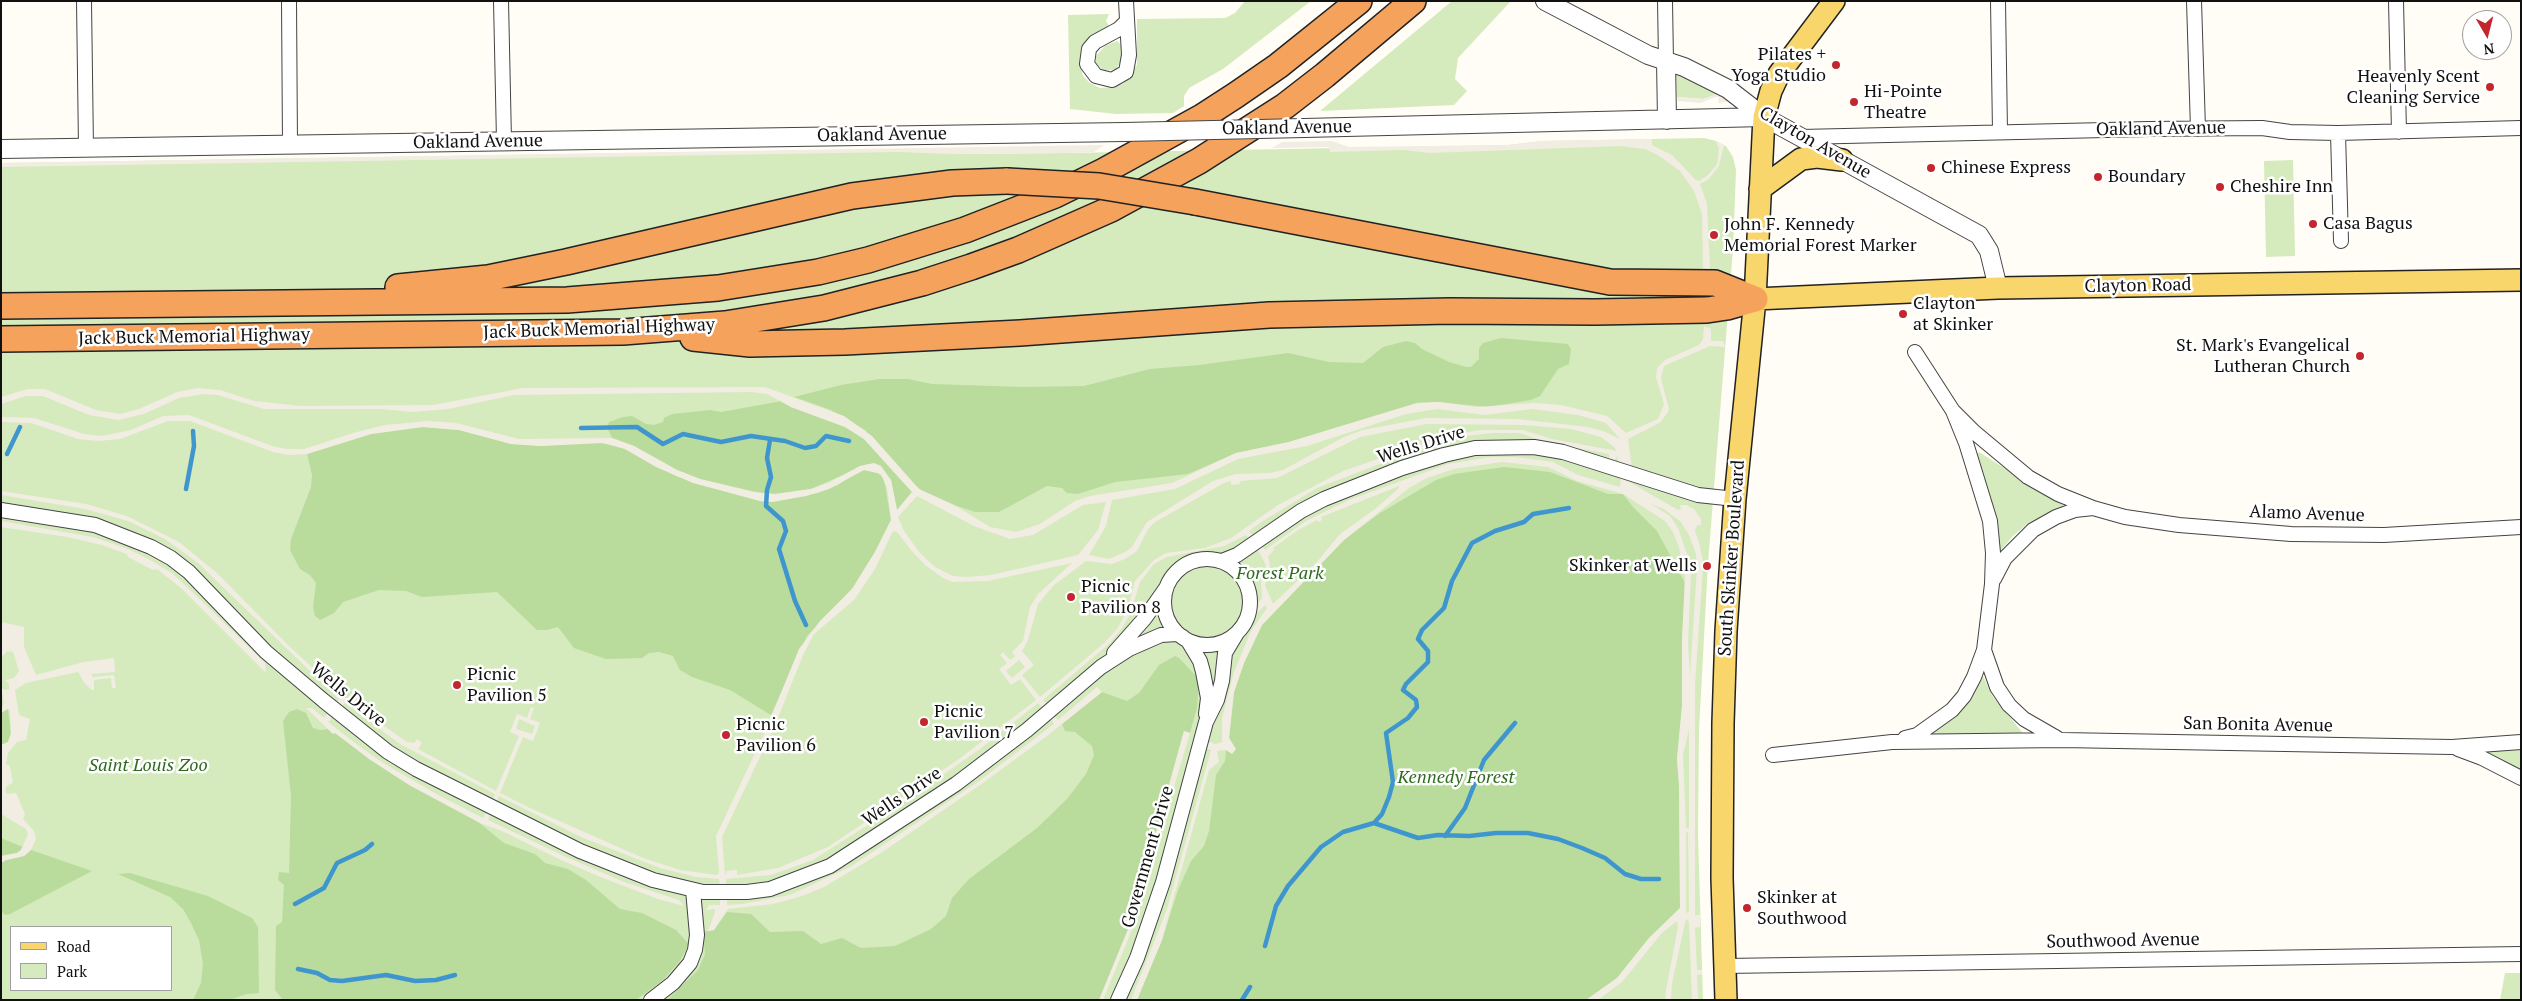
<!DOCTYPE html>
<html>
<head>
<meta charset="utf-8">
<style>
  body { margin:0 }
  #map { position:relative; width:2522px; height:1001px; overflow:hidden; background:#fffdf5; font-family:"PT Serif",serif }
  canvas { display:block }
  .frame { position:absolute; inset:0; border:2px solid #111; pointer-events:none }
  .legend { position:absolute; left:10px; top:926px; width:162px; height:65px; box-sizing:border-box; background:#fff; border:1px solid #a0a0a0; margin:0; padding:6px 9px; list-style:none; font-size:15px; color:#111 }
  .legend li { display:flex; align-items:center; gap:10px; height:25px }
  .legend b { width:25px; border:1px solid #a0a0a0 }
  .north { position:absolute; left:2462px; top:10px; width:50px; height:50px; box-sizing:border-box; background:#fff; border:1px solid #a0a0a0; border-radius:50%; rotate:172deg; font-size:14px; font-weight:700; line-height:20px; text-align:center; color:#111 }
  .north::after { content:''; display:block; margin:auto; width:18px; height:22px; background:#c4262e; clip-path:polygon(50% 0,100% 100%,50% 72%,0 100%) }
</style>
</head>
<body>
<div id="map">
<canvas width="2522" height="1001"></canvas>
<div class="frame"></div>
<ul class="legend">
<li><b style="height:6px;background:#f9d66b"></b>Road</li>
<li><b style="height:14px;background:#d5ebbd"></b>Park</li>
</ul>
<div class="north">N</div>
</div>
<script>
const context = document.querySelector('canvas').getContext('2d');
context.lineJoin = 'round';
function fillPath(path, color) { context.fillStyle = color; context.fill(path, 'evenodd'); }
const poly = rows => new Path2D(rows.map(r => 'M' + r).join(''));
function stroke(path, color, width, dash) { context.strokeStyle = color; context.lineWidth = width; context.lineCap = dash ? 'butt' : 'round'; context.setLineDash(dash || []); context.stroke(path); }
function label(font, color, halo, rows, align = 'center') {
  context.font = font + ' "PT Serif",serif'; context.lineWidth = 5; context.setLineDash([]); context.textBaseline = 'middle'; context.strokeStyle = halo; context.fillStyle = color; for (const [text, x, y, turn = 0] of rows) {
    context.save(); context.translate(x, y); context.rotate((+turn || 0) * Math.PI / 180); context.textAlign = isNaN(turn) ? turn : align; if (halo) context.strokeText(text, 0, 0); context.fillText(text, 0, 0); context.restore();
  }
}
fillPath(poly([
  [1245,1,1311,1,1223,69,1189,88,1184,96,1184,106,1173,113,1116,114,1070,109,1068,15,1109,14,1106,21,1109,26,1088,38,1082,48,1080,63,1083,76,1090,83,1100,88,1114,87,1124,83,1137,65,1137,19,1225,18,1235,13],
  [1452,1,1510,2,1458,58,1455,79,1467,91,1454,105,1320,111],
  [1117,41,1122,46,1121,61,1116,69,1104,71,1096,63,1096,56,1105,46],
  [1676,72,1719,94,1703,99,1677,97],
  [1704,138,1716,141,1726,146,1733,157,1736,170,1733,249,1708,563,1699,730,1698,835,1703,1000,1,1000,1,163,953,148,953,154,1066,153,1508,145,1542,141],
  [11,927,171,927,171,990,11,990],
  [2293,160,2295,256,2266,257,2264,161],
  [1979,452,2063,505,2062,508,2027,524,2013,536,2000,551,1998,551,1977,454],
  [1982,674,1993,697,2022,732,2019,734,1934,734,1933,731],
  [2521,747,2521,775,2468,750],
  [2505,973,2521,973,2521,1000,2500,1000]
]), '#d5ebbd');
fillPath(poly([
  [1501,338,1568,344,1571,349,1569,364,1558,369,1540,396,1531,400,1487,407,1439,402,1417,403,1289,442,1236,453,1188,474,1115,482,1078,494,1067,493,1062,488,1047,486,999,512,975,512,954,505,924,492,914,485,865,430,831,410,794,397,841,385,879,379,908,379,932,384,1024,387,1084,386,1150,369,1199,365,1288,353,1329,362,1363,363,1383,347,1406,341,1415,343,1422,349,1449,362,1466,367,1471,367,1479,359,1479,348,1483,343],
  [782,401,791,407,845,427,864,439,912,492,897,510,891,480,868,464,811,489,776,494,761,493,700,479,677,470,634,446,612,438,607,427,609,422,623,417,632,416,646,424,654,425,663,422,664,418,672,414,710,410,721,412],
  [423,427,459,430,511,444,541,446,593,442,613,445,625,449,676,476,760,501,772,502,818,493,838,485,857,472,868,469,877,472,884,479,891,520,875,552,852,589,807,636,771,715,730,690,692,677,680,670,673,656,659,652,649,653,642,658,606,659,574,648,558,627,547,630,537,630,497,592,422,597,406,591,379,590,343,602,334,613,320,620,315,616,313,607,316,583,310,575,300,569,290,550,291,539,311,487,312,475,307,454,371,434],
  [1504,467,1550,472,1608,494,1623,494,1633,507,1657,531,1685,583,1682,640,1682,706,1677,759,1679,785,1680,908,1649,938,1617,978,1586,1000,1137,1000,1162,940,1178,890,1191,861,1204,846,1209,831,1216,775,1225,761,1226,750,1233,746,1229,738,1234,692,1244,663,1262,625,1344,540,1380,513,1436,480,1454,474],
  [1175,656,1179,658,1199,679,1197,708,1190,733,1184,731,1155,834,1153,833,1138,905,1099,1000,667,1000,698,970,705,954,703,932,714,930,727,912,751,914,770,932,803,931,821,944,842,938,861,948,895,946,931,929,946,916,952,898,969,879,1037,828,1067,799,1086,774,1094,755,1092,746,1075,732,1065,731,1062,724,1102,692,1127,701,1139,693,1159,665],
  [8,709,11,735,8,742,1,745,1,713],
  [297,709,306,713,313,728,320,730,330,729,333,734,334,732,396,776,472,817,504,843,535,854,545,863,568,869,586,880,620,909,642,913,676,930,689,944,680,961,663,980,636,1000,283,1000,275,990,276,926,282,922,284,885,278,880,279,872,289,873,291,796,283,721,289,712],
  [1,838,23,847,21,850,17,853,1,856],
  [31,850,92,871,10,914,5,915,1,911,1,863,7,860,24,856],
  [130,873,208,896,252,918,258,927,259,993,247,994,229,1000,193,1000,201,983,203,964,199,940,191,923,183,909,170,897,118,874]
]), '#b9dc9c');
fillPath(poly([
  [1720,93,1728,100,1727,102,1718,103,1719,97,1716,97,1700,103,1678,101,1677,97,1703,99],
  [1652,139,1652,145,1672,155,1696,180,1699,181,1708,175,1717,164,1719,149,1716,141,1724,145,1719,166,1709,179,1700,184,1707,204,1710,270,1703,271,1702,214,1694,191,1680,171,1658,155,1645,149,1620,146,1429,153,1404,150,1330,152,1329,147,1272,148,1282,142,1332,141,1349,147,1508,145,1542,141],
  [1104,145,1094,152,1066,153,953,154,898,152,1,167,1,163],
  [1704,326,1711,329,1711,341,1723,341,1725,347,1710,346,1664,366,1661,378,1669,410,1661,422,1628,439,1632,468,1619,464,1617,456,1615,460,1609,458,1609,454,1542,441,1520,433,1492,433,1456,437,1427,446,1317,488,1263,521,1249,531,1253,536,1249,539,1246,535,1224,546,1167,557,1154,564,1140,582,1130,615,1122,628,1110,643,1043,700,1046,703,1042,707,1038,703,980,749,904,802,813,860,771,875,726,879,726,884,720,885,719,879,696,877,660,868,581,837,499,796,497,801,493,800,495,794,400,744,345,703,341,707,336,703,339,699,198,563,165,539,128,521,85,509,1,495,1,491,86,504,127,516,179,542,217,573,291,648,350,702,407,742,414,743,417,739,422,743,418,749,496,791,519,736,510,732,517,714,527,718,531,707,534,708,530,719,540,723,533,741,523,737,500,793,530,808,643,858,680,870,717,875,719,873,716,836,764,734,799,649,820,621,852,589,875,552,891,520,887,488,881,474,864,470,829,489,806,496,772,502,760,501,693,483,656,467,625,449,603,443,541,446,511,444,459,430,423,427,371,434,307,454,290,455,273,452,190,421,168,421,120,439,98,441,78,439,31,423,1,422,1,417,34,418,84,434,102,436,131,430,163,416,189,415,272,446,287,449,304,449,353,433,385,425,429,421,456,423,519,439,612,438,634,446,677,470,700,479,753,492,775,494,811,489,830,482,860,466,874,463,881,466,891,480,897,510,912,492,864,439,845,427,791,407,767,394,752,392,514,395,448,409,413,412,380,409,264,409,218,395,204,394,179,398,144,414,118,420,89,415,43,396,26,396,1,404,1,397,28,389,45,389,96,410,120,414,139,409,177,392,198,388,220,390,254,401,301,406,433,405,523,388,765,387,844,416,872,436,919,489,954,505,990,527,1016,532,1040,524,1075,501,1090,496,1172,483,1236,453,1289,442,1417,403,1439,402,1477,407,1534,403,1561,405,1607,416,1626,433,1658,419,1664,404,1656,377,1657,368,1665,360,1699,345,1703,339],
  [1437,409,1485,415,1532,409,1578,415,1606,423,1620,439,1603,431,1588,427,1517,419,1426,418,1363,430,1344,437,1283,470,1270,473,1236,474,1213,481,1147,522,1132,547,1125,552,1109,559,1089,555,1106,526,1112,500,1175,489,1238,459,1307,446,1406,414],
  [1427,424,1525,425,1571,429,1601,437,1613,446,1617,451,1552,439,1523,430,1480,430,1445,436,1343,471,1278,505,1231,538,1205,548,1166,553,1154,560,1135,581,1127,611,1117,629,1104,643,1040,697,1022,675,1034,665,1022,651,1028,640,1038,604,1053,586,1086,561,1112,564,1125,559,1137,551,1148,529,1155,522,1224,483,1231,481,1231,485,1240,484,1240,481,1277,478,1360,437],
  [917,496,974,526,1010,539,1033,535,1083,505,1106,502,1098,530,1078,555,991,575,966,577,953,576,935,567,920,553,904,531,898,517],
  [893,531,897,532,911,550,925,565,943,578,953,582,988,581,1072,563,1038,594,1030,607,1023,641,1012,652,1015,657,1010,660,1003,652,1000,655,1007,663,999,669,1011,685,1020,679,1036,700,959,759,828,847,778,868,737,875,737,870,727,871,725,875,722,837,776,723,803,655,814,634,854,600,875,569],
  [1019,660,1025,667,1012,678,1006,671],
  [519,719,535,726,532,734,516,729],
  [1490,457,1516,457,1553,462,1578,475,1620,487,1621,478,1626,480,1678,510,1681,509,1680,505,1686,505,1694,509,1701,519,1701,525,1697,525,1695,531,1699,542,1703,562,1708,563,1707,567,1703,567,1695,684,1695,915,1700,915,1700,927,1695,928,1697,970,1702,970,1702,974,1697,975,1698,1000,1692,1000,1689,922,1686,919,1672,983,1671,1000,1665,1000,1666,990,1678,927,1677,921,1662,933,1622,982,1598,1000,1586,1000,1617,978,1649,938,1680,908,1679,785,1677,759,1682,706,1682,640,1685,577,1679,547,1673,532,1665,521,1623,494,1577,481,1548,467,1502,462,1454,469,1427,478,1409,488,1344,540,1262,625,1244,663,1234,692,1229,738,1236,749,1232,754,1226,750,1217,751,1219,762,1209,770,1162,940,1137,1000,1131,1000,1167,909,1211,750,1205,748,1207,741,1215,744,1222,742,1222,718,1234,672,1251,631,1267,608,1265,605,1255,615,1257,605,1262,598,1261,582,1266,565,1258,550,1262,546,1265,550,1306,521,1349,500,1448,464],
  [1399,486,1399,488,1375,509,1340,534,1316,563,1273,604,1265,585,1270,566,1268,556,1274,550,1273,548,1298,530,1317,520,1319,522,1322,520,1321,517],
  [1651,504,1664,509,1681,522,1689,535,1696,554,1697,567,1690,675,1688,643,1691,575,1689,560,1678,528,1670,516],
  [1689,729,1689,828,1686,828,1683,755],
  [1688,832,1689,912,1686,913,1686,833],
  [1,521,93,537,128,549,150,560,172,573,206,605,265,663,266,673,181,588,157,569,153,570,128,557,127,554,102,545,67,537,1,527],
  [1,622,24,627,24,647,36,675,84,662,114,658,115,672,91,674,93,677,114,675,116,688,112,688,111,678,94,680,94,690,92,690,85,684,78,672,26,683,15,690,19,715,30,719,26,740,17,742,8,753,6,764,10,766,13,783,8,785,5,790,7,794,16,793,25,814,23,819,34,831,36,839,31,850,24,856,6,860,1,863,1,856,17,853,21,850,28,834,26,829,1,814,1,745,8,742,11,733,10,710,7,709,1,713,4,702,1,688,5,690,9,689,9,684,5,680,14,678,19,671,13,652,7,651,1,658],
  [1097,687,1102,692,1047,736,980,785,881,853,824,887,802,896,773,904,728,909,714,930,708,931,715,912,715,909,706,910,709,905,720,905,720,900,727,899,727,905,742,904,790,895,850,867,979,781,1054,724,1051,719,1054,716,1058,720],
  [306,708,312,708,324,718,327,714,332,718,328,722,355,743,383,763,440,796,483,818,486,813,490,815,488,820,564,856,624,882,679,900,684,906,658,899,603,878,563,861,502,831,480,823,409,785,369,759,335,733,333,734],
  [1184,731,1190,733,1158,841,1138,915,1103,1000,1099,1000,1138,905,1153,833,1156,833]
]), '#f1ede2');
stroke(poly([
  [581,428,637,427,663,444,683,434,721,442,751,436,785,441,805,448,816,446,826,436,849,441],
  [770,440,767,458,771,477,767,490,766,506,783,521,786,531,779,549,795,601,806,625],
  [7,454,20,427],
  [186,489,194,446,193,431],
  [1374,823,1418,838,1438,835,1469,836,1496,833,1528,833,1558,839,1582,848,1605,858,1625,874,1641,879,1659,879],
  [1445,836,1465,808,1484,760,1515,723],
  [295,904,324,888,337,863,365,850,372,844],
  [1265,946,1276,906,1288,886,1321,847,1343,832,1374,823,1382,814,1389,797,1393,782,1386,733,1408,718,1417,707,1416,700,1403,690,1406,684,1428,662,1428,651,1418,639,1422,630,1444,608,1452,581,1472,543,1495,531,1524,522,1533,514,1569,508],
  [298,969,317,973,330,980,342,981,386,975,415,981,436,980,455,975],
  [1242,1000,1250,987]
]), '#3f96cf', 4.5);
const minor = poly([
  [84,1,86,148],
  [289,1,290,145],
  [501,1,504,141],
  [1126,1,1129,55,1126,72,1112,80,1096,76,1087,64,1089,49,1095,42,1119,29,1126,22],
  [1665,1,1666,61],
  [1998,1,2000,132],
  [2194,1,2198,129],
  [2396,1,2399,132],
  [2338,133,2341,241],
  [1801,137,2149,129,2262,128,2290,132,2338,133,2521,128],
  [1953,411,1974,432,2028,477,2058,494,2093,508,2125,517,2179,525,2291,534,2384,535,2521,527],
  [1,510,95,525,151,547,171,558,189,572,266,652,324,701,388,752,416,769,580,851,653,880,703,892,747,892,770,889,830,866,956,784,1027,730,1101,667,1129,649,1161,635,1177,634,1183,637],
  '1164 602a43 43 0 1 1 86 0a43 43 0 1 1-86 0Z',
  [1222,561,1237,555,1301,511,1324,499,1402,468,1444,455,1475,448,1534,447,1563,452,1698,495,1735,499],
  [1994,579,2005,558,2033,530,2056,517,2075,510,2093,508],
  [1188,641,1200,661,1203,672,1208,698,1206,714],
  [1984,650,1997,687,2009,705,2024,719,2057,738],
  [1114,653,1145,618,1166,588],
  [1905,738,1917,735,1952,710,1964,696,1974,677,1984,650,1992,584,1993,553,1990,521,1966,443,1953,411,1915,352],
  [2458,749,2482,758,2521,778],
  [1773,755,1892,742,2062,740,2452,747,2521,742],
  [1725,966,2521,954],
  [651,1000,673,983,690,963,695,950,697,935,693,890],
  [1118,1000,1137,958,1163,882,1206,722,1217,700,1222,681,1225,653,1237,633]
]);
const tertiary = poly([
  [1545,1,1648,55,1684,67,1728,89,1764,117,1979,235,1989,251,1998,288],
  [1666,61,1667,120],
  [1304,128,1764,117],
  [1,149,1124,132]
]);
const primary = poly([
  [1760,189,1801,159,1817,157,1842,160],
  [1755,299,1998,288,2521,280],
  [1726,1000,1722,878,1723,723,1726,631,1735,499,1755,299,1764,117,1771,91,1779,74,1834,1]
]);
const motorway = poly([
  [1195,202,1610,282,1715,283,1755,299],
  [398,287,488,278,566,262,852,196,952,183,1007,181],
  [1,306,567,300,718,288,818,272,868,260,965,230,1055,195,1104,171,1202,117,1236,95,1278,66,1359,1],
  [693,338,750,344,845,342,1020,333,1269,315,1449,311,1595,312,1707,310,1727,307,1755,299],
  [1,339,623,332,725,324,824,308,922,283,971,267,1018,250,1111,209,1199,161,1285,106,1325,75,1413,1]
]);
stroke(minor, '#444', 16);
stroke(tertiary, '#444', 20);
stroke(primary, '#222', 24);
stroke(motorway, '#222', 28);
stroke(minor, '#fff', 14);
stroke(tertiary, '#fff', 18);
stroke(primary, '#f9d66b', 21);
stroke(motorway, '#f5a25d', 25);
const tertiaryBridge = poly([
  [1124,132,1304,128]
]);
const motorwayBridge = poly([
  [1007,181,1099,186,1195,202]
]);
stroke(tertiaryBridge, '#444', 20, []);
stroke(motorwayBridge, '#222', 28, []);
stroke(tertiaryBridge, '#fff', 18);
stroke(motorwayBridge, '#f5a25d', 25);
for (const [x, y, r, color] of [
  [1836,65,5,"#c4262e"],
  [2490,87,5,"#c4262e"],
  [1854,102,5,"#c4262e"],
  [1931,168,5,"#c4262e"],
  [2098,177,5,"#c4262e"],
  [2220,187,5,"#c4262e"],
  [2313,224,5,"#c4262e"],
  [1714,235,5,"#c4262e"],
  [1903,314,5,"#c4262e"],
  [2360,356,5,"#c4262e"],
  [1707,566,5,"#c4262e"],
  [1071,597,5,"#c4262e"],
  [457,685,5,"#c4262e"],
  [924,722,5,"#c4262e"],
  [726,735,5,"#c4262e"],
  [1747,908,5,"#c4262e"]
]) { const dot = new Path2D(); dot.arc(x, y, r, 0, 2 * Math.PI); context.fillStyle = color; context.fill(dot); stroke(dot, '#fff', 2); }
label('18px', '#111', '#fff', [
  ["Pilates +",1826,55,"right"],
  ["Yoga Studio",1826,76,"right"],
  ["Heavenly Scent",2480,77,"right"],
  ["Cleaning Service",2480,98,"right"],
  ["Hi-Pointe",1864,92],
  ["Theatre",1864,113],
  ["Chinese Express",1941,168],
  ["Boundary",2108,177],
  ["Cheshire Inn",2230,187],
  ["Casa Bagus",2323,224],
  ["John F. Kennedy",1724,225],
  ["Memorial Forest Marker",1724,246],
  ["Clayton",1913,304],
  ["at Skinker",1913,325],
  ["St. Mark's Evangelical",2350,346,"right"],
  ["Lutheran Church",2350,367,"right"],
  ["Skinker at Wells",1697,566,"right"],
  ["Picnic",1081,587],
  ["Pavilion 8",1081,608],
  ["Picnic",467,675],
  ["Pavilion 5",467,696],
  ["Picnic",934,712],
  ["Pavilion 7",934,733],
  ["Picnic",736,725],
  ["Pavilion 6",736,746],
  ["Skinker at",1757,898],
  ["Southwood",1757,919]
], 'left');
label('18px', '#111', '#fff', [
  ["Oakland Avenue",1287,128,-1],
  ["Oakland Avenue",2161,129,-1],
  ["Oakland Avenue",882,135,-1],
  ["Oakland Avenue",478,142,-1],
  ["Clayton Avenue",1815,143,30],
  ["Clayton Road",2138,286,-1],
  ["Jack Buck Memorial Highway",599,329,-2],
  ["Jack Buck Memorial Highway",194,337,-1],
  ["Wells Drive",1421,445,-17],
  ["Alamo Avenue",2307,514,2],
  ["South Skinker Boulevard",1732,558,-86],
  ["Wells Drive",348,695,39],
  ["San Bonita Avenue",2258,725,1],
  ["Wells Drive",902,797,-34],
  ["Government Drive",1148,857,-74],
  ["Southwood Avenue",2123,941,-1]
]);
label('italic 18px', '#2f6b1f', '#fff', [
  ["Forest Park",1280,574],
  ["Saint Louis Zoo",148,766],
  ["Kennedy Forest",1456,778]
]);
</script>
</body>
</html>
